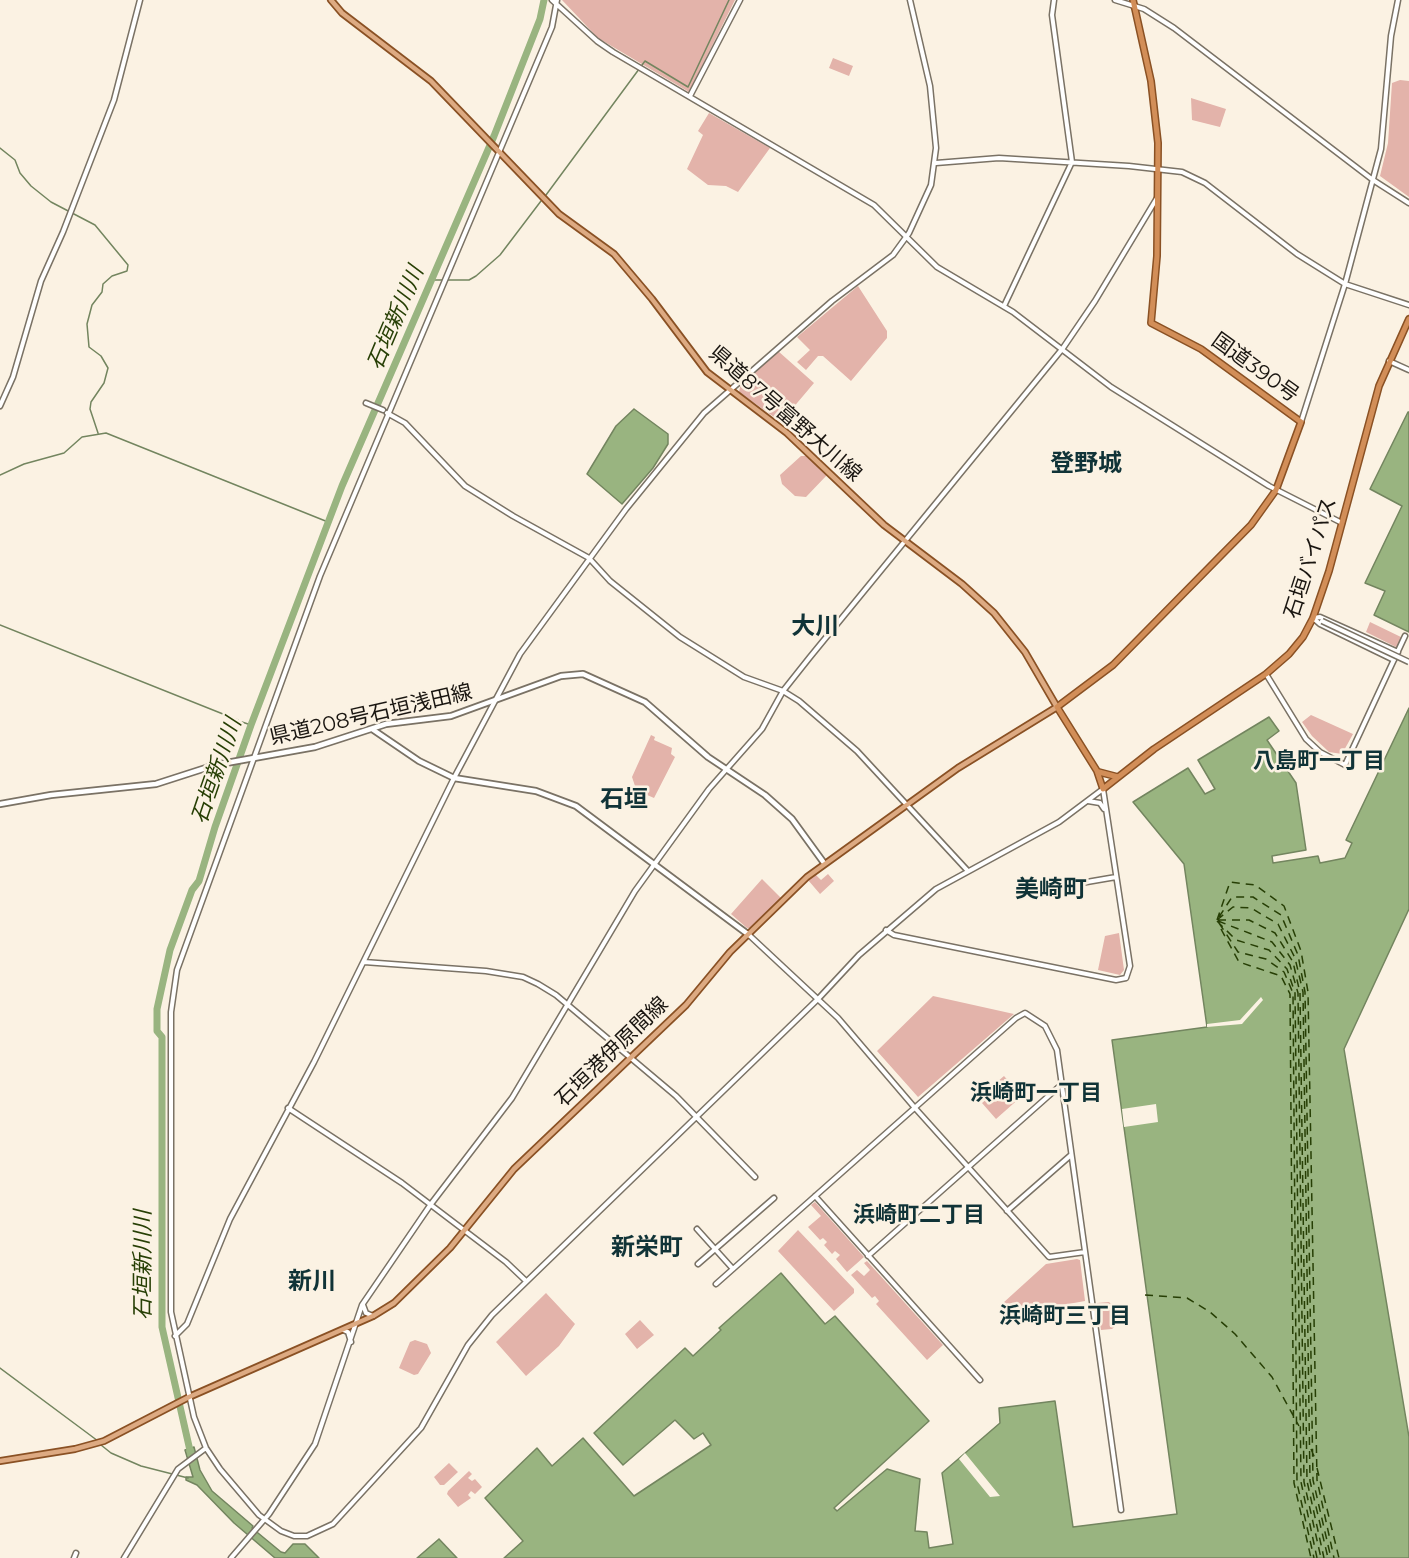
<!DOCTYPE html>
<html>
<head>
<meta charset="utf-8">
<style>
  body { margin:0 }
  canvas { display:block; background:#fbf2e3 }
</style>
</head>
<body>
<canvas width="1409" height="1558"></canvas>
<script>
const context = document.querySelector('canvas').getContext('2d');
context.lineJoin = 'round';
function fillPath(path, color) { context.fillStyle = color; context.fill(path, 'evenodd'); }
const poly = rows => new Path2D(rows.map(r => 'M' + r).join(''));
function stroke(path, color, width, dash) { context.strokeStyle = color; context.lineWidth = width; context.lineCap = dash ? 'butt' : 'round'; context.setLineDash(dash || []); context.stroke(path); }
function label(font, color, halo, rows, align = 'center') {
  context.font = font + ' Montserrat,"Noto Sans JP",sans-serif'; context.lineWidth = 5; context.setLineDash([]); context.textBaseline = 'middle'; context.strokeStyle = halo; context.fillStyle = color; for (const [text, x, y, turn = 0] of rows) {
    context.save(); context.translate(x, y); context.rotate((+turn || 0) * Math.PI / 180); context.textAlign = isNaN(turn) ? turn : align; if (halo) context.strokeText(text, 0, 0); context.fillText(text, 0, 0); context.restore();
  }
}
fillPath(poly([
  [562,0,735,0,689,92,598,38],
  [833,58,853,66,849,76,829,68],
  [1400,80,1409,81,1409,197,1380,176,1388,143,1392,83],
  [1191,98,1226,109,1220,127,1192,120],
  [709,113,770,148,738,192,726,186,708,185,687,169,703,135,698,131],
  [858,286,887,331,887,338,851,381,823,356,818,356,806,370,797,362,810,350,797,337],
  [778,351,814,383,781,422,739,392,741,383],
  [801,456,806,456,827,475,806,497,795,496,782,484,780,475],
  [1370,622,1403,638,1398,648,1366,632],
  [1311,715,1353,734,1342,754,1329,752,1312,736,1302,722],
  [651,735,655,737,654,740,672,748,671,754,675,757,654,798,638,791,640,788,635,786,632,777],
  [815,874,821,880,828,874,834,881,820,894,808,880],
  [762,879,781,898,751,928,747,928,731,914],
  [1119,933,1124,970,1120,975,1098,970,1105,936],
  [933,996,1014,1014,918,1097,877,1051],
  [1004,1076,1022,1096,996,1119,982,1103,994,1093,990,1088],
  [815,1202,864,1257,847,1272,836,1259,840,1255,835,1251,832,1254,824,1245,827,1242,823,1238,820,1240,808,1227,821,1216,811,1205],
  [798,1230,854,1289,854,1293,834,1311,778,1251],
  [1077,1259,1080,1260,1085,1301,1018,1313,1012,1312,1003,1303,1046,1264],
  [867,1261,943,1345,927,1360,876,1304,879,1301,875,1296,872,1298,851,1275,857,1270,864,1276,870,1270,864,1263],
  [546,1293,575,1324,559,1346,526,1376,496,1342],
  [1109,1302,1113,1306,1115,1326,1112,1329,1101,1330,1097,1303],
  [640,1320,654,1335,637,1349,625,1334],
  [415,1340,427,1344,431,1353,418,1374,414,1375,399,1368,410,1342],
  [449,1463,458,1472,444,1485,440,1485,434,1477],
  [469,1471,472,1474,468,1478,472,1481,475,1479,482,1487,475,1494,471,1491,468,1495,471,1498,458,1507,447,1494,448,1491]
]), '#e3b3aa');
const water = poly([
  [634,409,668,434,668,444,653,468,622,504,587,474,616,426,634,409],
  [1408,412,1409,412,1409,632,1374,615,1385,591,1365,583,1402,506,1370,489,1408,412],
  [1409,708,1409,909,1344,1049,1409,1437,1409,1558,504,1558,523,1541,485,1498,537,1448,552,1466,583,1438,634,1496,711,1445,703,1433,694,1439,675,1420,623,1465,594,1433,685,1348,693,1356,721,1330,719,1328,781,1273,825,1324,835,1316,929,1421,834,1508,837,1511,887,1469,920,1479,915,1531,927,1532,929,1548,953,1544,942,1473,1000,1423,999,1408,1055,1401,1073,1527,1177,1514,1112,1040,1207,1027,1184,864,1133,802,1188,768,1205,794,1215,789,1198,760,1269,717,1279,731,1267,740,1296,783,1306,850,1272,856,1273,863,1318,856,1320,863,1345,858,1352,843,1346,840,1409,708],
  [194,1447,200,1470,212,1491,253,1526,252,1528,281,1552,285,1553,293,1544,305,1544,319,1558,275,1558,234,1523,197,1485,186,1480,186,1477,193,1477,185,1450,194,1447],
  [439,1539,457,1558,417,1558,439,1539]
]);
fillPath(water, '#99b480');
stroke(water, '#73855f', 1.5);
fillPath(poly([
  [1261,997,1263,1000,1242,1024,1207,1027,1207,1024,1240,1020],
  [1156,1104,1158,1122,1124,1127,1122,1109],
  [965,1453,1000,1496,990,1497,959,1459]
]), '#fbf2e3');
stroke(poly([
  [0,148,15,160,20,173,31,186,51,202,95,225,128,265,127,271,112,276,103,284,102,292,92,305,87,324,89,347,101,356,108,368,104,383,91,402,90,409,98,433],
  [546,195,645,61,688,87,729,0],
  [431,280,469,280,476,276,500,255,541,201],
  [0,475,24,464,64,453,82,437,106,433,328,522],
  [0,625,238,720],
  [242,722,251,725],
  [0,1368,98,1441],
  [101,1445,111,1453,141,1466,188,1478]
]), '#73855f', 1.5);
stroke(poly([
  [191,1455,162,1327,162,1037,157,1031,157,1009,170,950,192,890,199,881,215,827,251,725,342,486,494,136,540,19,544,0]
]), '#99b480', 7);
stroke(poly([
  [1219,917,1232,897,1253,897,1281,915,1298,955,1305,992,1313,1480,1331,1558],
  [1217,920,1230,882,1255,885,1284,906,1301,951,1308,992,1317,1480,1334,1558],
  [1217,920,1233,907,1251,908,1278,924,1295,958,1303,992,1310,1481,1328,1558],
  [1218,920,1249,920,1275,933,1293,962,1300,993,1307,1481,1324,1558],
  [1217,921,1236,940,1269,950,1287,969,1295,993,1301,1482,1317,1558],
  [1218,921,1272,942,1290,965,1298,993,1304,1482,1321,1558],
  [1219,923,1238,952,1266,959,1284,972,1293,993,1297,1483,1314,1558],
  [1221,929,1239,962,1281,976,1290,994,1294,1483,1311,1558],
  [1145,1295,1187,1298,1210,1312,1235,1334,1272,1377,1299,1426],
  [1311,1449,1316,1461],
  [1317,1468,1339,1558]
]), '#273f05', 1.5, [8, 6]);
const tertiary = poly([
  [552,0,597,41,613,52,874,205,937,267,1013,312,1111,387,1269,486,1342,523],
  [557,0,552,27,320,576,177,970,171,1012,171,1312,194,1417,206,1448,220,1469,259,1515,281,1531,294,1536,307,1536,333,1524,421,1428,468,1345,492,1315,819,998,859,955,936,889,1059,822,1103,789],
  [1115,0,1144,9,1174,28,1373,180,1409,203],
  [690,96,740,0],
  [936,163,999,158,1129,166,1182,172,1205,183,1297,254,1345,284,1409,305],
  [1004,306,1072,162,1052,15,1054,0],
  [1389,361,1409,370],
  [366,403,383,410],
  [0,406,13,377,41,281,63,232,114,100,140,0],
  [387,413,405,423,465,486,513,516,589,558,610,581,680,637,744,677,783,691,799,701,857,751,967,870],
  [1301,422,1345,284,1381,149,1391,36,1398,0],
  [1313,618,1320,617,1398,652],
  [1313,618,1320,624,1394,660],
  [1266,674,1306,739,1320,752,1345,765,1405,636],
  [1088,801,1100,803,1104,809],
  [1046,889,1116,877],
  [886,930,894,935,1037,964,1116,980,1126,978,1130,966,1103,789],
  [749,935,838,1018,915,1108,1049,1257,1085,1252],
  [364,962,486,971,523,977,538,984,556,995,676,1096,755,1177],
  [288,1108,402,1183,506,1262,526,1281],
  [815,1196,980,1380],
  [1007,1211,1071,1155],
  [697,1229,733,1269],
  [868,1256,1062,1084],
  [698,1264,774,1198],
  [716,1284,1016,1018,1025,1013,1045,1026,1057,1050,1121,1510],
  [363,1305,366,1313,373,1316],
  [343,1330,348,1332,351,1342],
  [175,1336,187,1324,230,1219,314,1062,454,778,520,654,626,509,704,413,832,301,893,255,909,233,931,185,936,148,930,86,910,0],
  [74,1558,76,1553],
  [124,1558,178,1469,206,1448],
  [231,1558,269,1514,315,1444,362,1305,431,1204,512,1098,635,891,709,789,762,729,783,691,810,657,1063,348,1095,301,1157,198]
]);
const secondary = poly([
  [372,729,419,761,454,778,536,791,576,806,749,935],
  [0,804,51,795,156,784,215,765,315,747,386,724,451,716,561,676,583,674,645,702,708,757,765,795,792,819,824,863]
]);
const primary = poly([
  [0,1461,75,1449,104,1441,189,1397,373,1316,394,1303,450,1248,514,1169,686,1005,730,952,807,877,958,768,1057,707,1025,652,994,613,962,584,884,525,787,433,707,372,652,299,614,254,559,214,431,81,342,13,331,0]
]);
const trunk = poly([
  [1133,0,1151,81,1158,143,1157,256,1151,323,1201,349,1301,422,1276,490,1251,525,1113,665,1057,707,1097,771,1103,789,1154,749,1266,674,1289,654,1303,637,1313,618,1329,571,1379,386,1409,319],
  [1099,772,1118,777]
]);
stroke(tertiary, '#7a7265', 7);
stroke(secondary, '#7a7265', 8);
stroke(primary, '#8a5124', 8);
stroke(trunk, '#8a5124', 8);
stroke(tertiary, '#fff', 4);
stroke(secondary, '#fff', 4.5);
stroke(primary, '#ddaa82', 4.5);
stroke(trunk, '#d28e58', 5);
const tertiaryBridge = poly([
  [1322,621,1409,662]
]);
stroke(tertiaryBridge, '#7a7265', 7, []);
stroke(tertiaryBridge, '#fff', 4);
label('21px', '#1a1611', '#fbf2e3', [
  ["国道390号",1255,368,36],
  ["県道87号富野大川線",785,414,41],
  ["石垣バイパス",1311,558,-72],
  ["県道208号石垣浅田線",371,715,-13],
  ["石垣港伊原間線",612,1052,-44]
]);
label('italic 22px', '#273f05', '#fbf2e3', [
  ["石垣新川川",396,318,-67],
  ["石垣新川川",217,771,-71],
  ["石垣新川川",144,1265,-90]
]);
label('bold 22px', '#103337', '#fbf2e3', [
  ["八島町一丁目",1319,762],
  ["浜崎町一丁目",1036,1094],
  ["浜崎町二丁目",919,1216],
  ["浜崎町三丁目",1065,1317]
]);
label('bold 24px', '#103337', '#fbf2e3', [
  ["登野城",1086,464],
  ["大川",815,627],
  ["石垣",624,800],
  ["美崎町",1051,890],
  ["新栄町",647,1248],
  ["新川",312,1282]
]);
</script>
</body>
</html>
